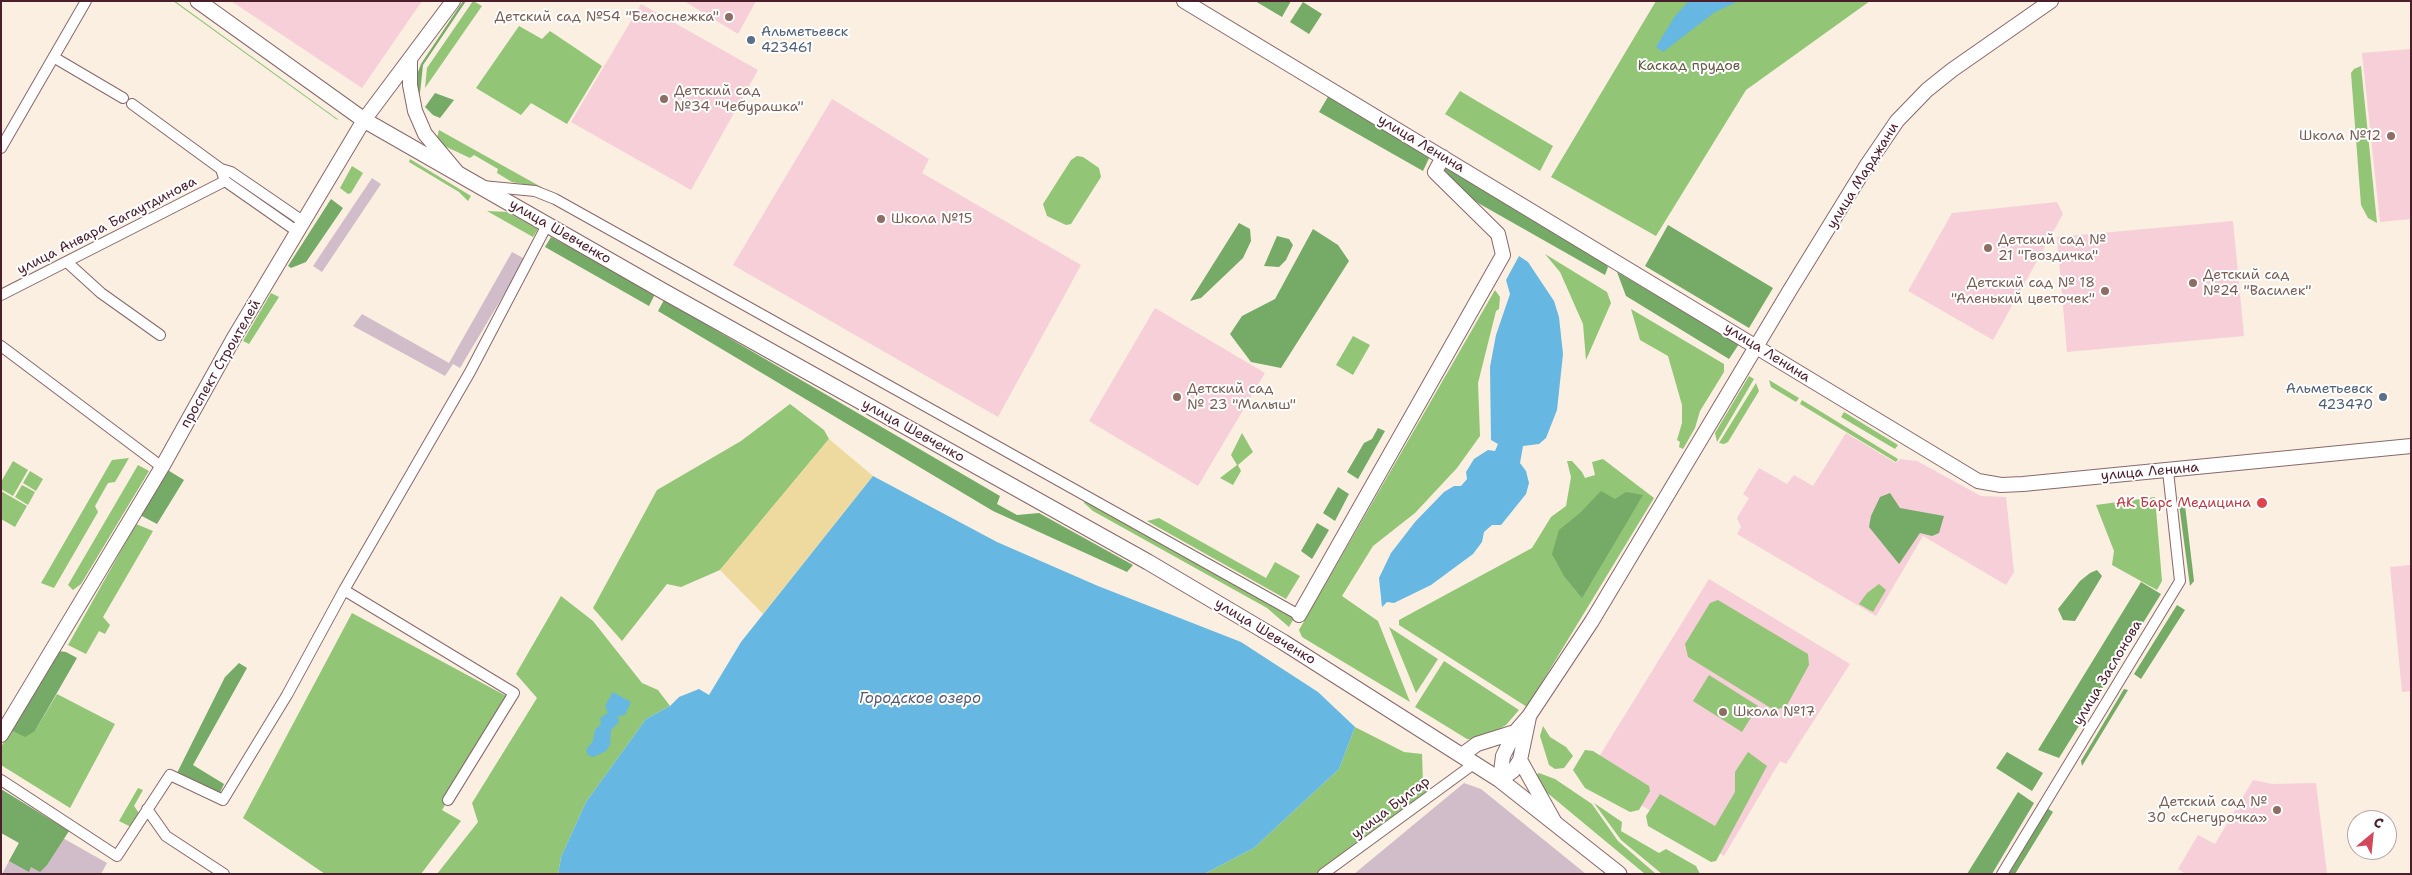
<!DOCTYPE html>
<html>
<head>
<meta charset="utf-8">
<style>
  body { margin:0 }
  #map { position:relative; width:2412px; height:875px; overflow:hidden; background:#faefe1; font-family:"Shantell Sans",sans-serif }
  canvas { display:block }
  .frame { position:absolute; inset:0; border:2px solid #4a1f2b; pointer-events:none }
  .north { position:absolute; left:2347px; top:810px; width:50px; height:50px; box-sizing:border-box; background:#fff; border:1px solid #b7a5aa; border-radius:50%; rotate:28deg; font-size:14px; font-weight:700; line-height:20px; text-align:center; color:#4a1f2b }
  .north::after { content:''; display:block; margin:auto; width:18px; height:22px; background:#d1495b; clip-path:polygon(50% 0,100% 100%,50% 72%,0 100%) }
</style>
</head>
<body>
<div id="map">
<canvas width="2412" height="875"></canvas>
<div class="frame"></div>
<div class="north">С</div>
</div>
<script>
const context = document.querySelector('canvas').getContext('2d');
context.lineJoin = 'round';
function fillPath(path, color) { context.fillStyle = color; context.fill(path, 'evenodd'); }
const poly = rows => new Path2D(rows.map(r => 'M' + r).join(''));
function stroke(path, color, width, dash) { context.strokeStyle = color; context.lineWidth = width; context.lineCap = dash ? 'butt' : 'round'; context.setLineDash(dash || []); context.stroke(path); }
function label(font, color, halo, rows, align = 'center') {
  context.font = font + ' "Shantell Sans",sans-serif'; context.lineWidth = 4; context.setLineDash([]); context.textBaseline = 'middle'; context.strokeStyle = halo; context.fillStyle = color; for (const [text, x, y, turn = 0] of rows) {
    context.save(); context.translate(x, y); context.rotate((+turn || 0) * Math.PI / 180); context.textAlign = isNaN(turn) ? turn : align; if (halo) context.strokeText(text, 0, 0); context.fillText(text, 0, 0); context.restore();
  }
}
fillPath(poly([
  [231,1,422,1,362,88],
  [684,1,756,1,738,34],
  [641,4,758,70,691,190,571,122],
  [2411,49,2411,219,2380,222,2362,53],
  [832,99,929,159,922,173,1081,265,998,417,733,265],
  [2057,202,2063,214,1993,340,1908,291,1952,213],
  [2233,221,2244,336,2067,352,2057,237],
  [1155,308,1265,373,1198,486,1089,421],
  [1846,433,1896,463,1900,459,1917,461,1981,496,2006,497,2014,572,2006,585,1923,536,1876,616,1737,534,1741,527,1737,518,1749,498,1743,494,1759,468,1787,484,1794,475,1813,486],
  [2411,565,2411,691,2402,692,2390,567],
  [1709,579,1850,664,1786,764,1780,761,1724,856,1589,773],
  [2253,780,2272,784,2316,783,2327,874,2186,874,2178,869,2198,835,2215,844]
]), '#f6cfd8');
fillPath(poly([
  [372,178,381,184,322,272,313,266],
  [512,252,525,259,460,368,453,364,445,376,353,326,362,314,449,363],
  [1464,783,1481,789,1586,874,1354,874],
  [23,835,61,837,107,863,101,874,2,874]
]), '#d1bdca');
fillPath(poly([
  [173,1,175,1,339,120,336,119],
  [473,1,482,6,425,88,427,68],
  [1656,1,1870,1,1746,90,1656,236,1551,177],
  [519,26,542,39,550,31,602,66,567,124,531,103,521,115,476,88],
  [2361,66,2377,223,2368,218,2361,205,2351,73,2354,69],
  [1460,91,1553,146,1540,171,1445,114],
  [439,130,543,188,512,182,497,173,498,169,474,155,470,158,436,142],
  [1077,156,1083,157,1099,168,1101,177,1071,224,1066,225,1047,216,1043,204,1071,160],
  [410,159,471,196,468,201,459,192,409,162],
  [352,166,363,173,351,193,348,194,340,188],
  [487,211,507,212,538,229,533,237],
  [1545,254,1607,292,1611,303,1586,360,1583,324,1560,272],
  [1495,290,1500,297,1499,309,1496,311,1478,383,1480,436,1457,468,1415,513,1373,546,1342,596,1378,621,1410,702,1302,637,1299,630],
  [271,293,279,297,249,344,243,341],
  [1631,309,1724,364,1724,372,1700,411,1695,428,1683,449,1679,447,1680,442,1677,440,1682,423,1682,405,1668,356,1640,340],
  [1353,336,1370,345,1353,375,1336,365],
  [1749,376,1754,379,1717,442,1715,433],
  [1769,380,1799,398,1796,402,1771,387],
  [1756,383,1759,391,1728,442,1724,444,1719,443],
  [1802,400,1898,459,1896,462,1800,404],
  [790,404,824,430,829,439,720,570,681,587,667,584,622,641,593,608,657,490,741,441],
  [1844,412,1898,445,1895,449,1841,417],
  [1242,433,1253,452,1238,465,1241,471,1233,485,1220,478,1237,465,1231,455],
  [129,458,115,482,108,483,95,506,98,512,54,588,41,583,112,460],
  [1603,459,1654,498,1527,707,1399,625,1399,620,1532,548,1551,517,1566,506,1571,477,1567,461,1572,461,1582,472,1585,478,1595,475,1592,462],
  [13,461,28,470,13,496,1,489,1,482],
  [138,465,149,471,81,584,73,590,68,585],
  [30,471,43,479,36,491,23,483],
  [22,485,35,492,28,505,15,497],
  [1,491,27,506,15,527,1,519],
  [2155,497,2162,581,2157,590,2112,565,2114,551,2096,505],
  [1085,500,1294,618,1289,627,1267,608,1093,511,1084,503],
  [1159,518,1266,578,1275,562,1300,576,1286,599,1147,521],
  [136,524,153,531,103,617,110,625,105,634,99,631,86,654,68,645],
  [1879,584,1886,590,1873,612,1859,604,1867,593],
  [561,596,593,621,642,683,658,690,670,706,646,719,586,802,561,857,558,874,437,874,478,822,472,803,537,698,516,674],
  [1718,600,1808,654,1809,665,1786,707,1774,710,1688,657,1685,644,1710,603],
  [352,613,510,698,442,810,461,821,421,874,325,874,243,818],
  [1389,627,1438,659,1416,693],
  [1444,661,1519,710,1506,725,1480,740,1467,739,1415,707],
  [1709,675,1758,706,1742,732,1693,701],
  [57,694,115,724,70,808,1,765,1,747,11,730,35,731],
  [1543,726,1550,737,1566,747,1573,756,1564,768,1555,769,1549,765,1540,736],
  [1355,727,1404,752,1422,754,1423,783,1429,792,1319,874,1204,874,1254,848,1339,769],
  [1585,750,1593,751,1649,786,1650,791,1639,810,1630,812,1585,788,1573,770],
  [1748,752,1767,766,1716,861,1711,862,1648,826,1646,816,1660,794,1715,826,1735,792,1735,772],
  [1539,773,1555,779,1592,804,1618,841,1656,874,1645,874,1545,791,1535,775],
  [138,788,143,790,134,806,139,813,132,826,129,826,119,821],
  [1594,803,1622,822,1621,831,1659,853,1666,849,1696,866,1700,874,1662,874,1621,840]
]), '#92c576');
fillPath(poly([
  [463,1,466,1,423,65,420,93,416,98,416,77,421,64],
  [1255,1,1291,1,1282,17],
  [1303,2,1322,14,1309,34,1290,22],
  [435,93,454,100,440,118,433,115,425,107],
  [1329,95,1430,156,1423,171,1319,112],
  [1445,167,1603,260,1608,267,1605,275,1471,199,1443,170],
  [331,199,343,208,306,262,291,268,288,266],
  [1239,223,1250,229,1251,241,1243,258,1201,298,1190,301],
  [1668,225,1773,288,1749,328,1645,266],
  [1313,229,1338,245,1349,261,1281,368,1251,362,1230,334,1242,316,1275,299],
  [1277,236,1289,239,1293,245,1286,260,1279,267,1264,266],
  [551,237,655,294,649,306,545,247],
  [1617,272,1739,344,1729,359,1626,296],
  [664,300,1000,496,997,504,1017,515,1039,513,1133,565,1127,572,993,511,658,311],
  [1378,428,1385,431,1358,479,1347,472,1364,443,1372,439],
  [166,469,184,480,157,524,140,515],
  [1338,487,1349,494,1335,521,1323,513],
  [1601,491,1615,499,1626,492,1643,495,1582,598,1564,576,1552,554,1559,530,1580,513],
  [1890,493,1900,508,1944,516,1939,533,1932,536,1920,533,1899,564,1869,527,1871,516,1880,497],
  [2178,497,2184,497,2194,581,2190,586],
  [1317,523,1329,530,1312,559,1301,551],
  [2097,570,2102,576,2075,621,2063,620,2058,609,2080,581,2090,573],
  [2141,582,2161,594,2059,758,2038,750],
  [2177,605,2185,610,2141,679,2134,674],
  [58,651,66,652,77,658,35,731,25,737,11,730],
  [239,663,247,668,193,765,224,784,219,795,177,773,225,677],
  [2124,689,2128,690,2082,766,2081,761],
  [2007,752,2043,773,2032,791,1996,768],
  [1,789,69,831,47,865,40,872,31,867,29,872,9,861,19,843,1,833],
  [2018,792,2034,803,1992,874,1967,874],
  [2047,808,2053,812,2015,874,2008,874]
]), '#75aa67');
fillPath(poly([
  [829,439,873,476,763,614,720,570]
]), '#eeda9e');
fillPath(poly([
  [1689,1,1739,1,1715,12,1663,52,1656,47,1675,16],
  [1519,256,1528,262,1554,301,1559,317,1563,354,1557,410,1546,438,1539,444,1523,446,1520,463,1526,471,1529,483,1526,494,1501,525,1492,525,1484,532,1482,542,1473,554,1431,585,1394,603,1387,602,1382,607,1379,578,1391,553,1415,522,1444,492,1454,486,1461,486,1467,479,1466,472,1474,459,1488,450,1495,451,1498,444,1491,440,1490,367,1496,335,1510,294,1506,280],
  [873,476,997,542,1098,586,1241,642,1318,692,1355,727,1339,769,1254,848,1204,874,558,874,561,857,586,802,646,719,670,706,679,697,699,689,709,695,741,642],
  [613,692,631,702,625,715,618,716,619,722,611,730,610,745,606,751,593,757,588,755,586,750,593,741,595,730,601,724,600,718,608,713,605,706]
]), '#66b7e1');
const street = poly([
  [55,58,123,98],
  [132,104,221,169,225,181,298,232],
  [1,148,86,1],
  [221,169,231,172,304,222],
  [482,186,535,191,555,199,1299,615],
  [68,263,101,293,160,335],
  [1,295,225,181],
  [1,346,162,467],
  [344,590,514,693,448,800],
  [1,780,117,856,170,775,223,800,287,695,344,590,470,372,547,225],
  [147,809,166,836,224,874],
  [1323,874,1475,763],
  [2002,874,2180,581,2168,471]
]);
const secondary = poly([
  [1184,1,1978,481,2001,485,2023,484,2411,446],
  [410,61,410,85,415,111,425,134,456,171],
  [1299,615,1503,255,1498,234,1435,172,1443,157],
  [1,735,162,467,235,336,364,120,453,1],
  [1462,755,1477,744,1515,732,1529,716,1592,621,1790,290,1867,165,1897,121,1927,90,1952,70,2051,1],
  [1520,760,1554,821],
  [1500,780,1513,771,1520,760,1529,717],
  [1500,780,1503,756,1515,732]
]);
const primary = poly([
  [198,1,364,120,663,291,1148,562,1283,642,1500,780,1619,874]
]);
stroke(street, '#88686b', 12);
stroke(secondary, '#88686b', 16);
stroke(primary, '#88686b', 17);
stroke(street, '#fff', 10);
stroke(secondary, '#fff', 14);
stroke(primary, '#fff', 15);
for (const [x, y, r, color] of [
  [729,17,5,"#8d6e63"],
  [751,40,5,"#5c6f8a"],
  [664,99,5,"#8d6e63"],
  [2391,136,5,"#8d6e63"],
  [881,219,5,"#8d6e63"],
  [1988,248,5,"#8d6e63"],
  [2193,283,5,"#8d6e63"],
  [2105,291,5,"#8d6e63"],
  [1177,397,5,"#8d6e63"],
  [2383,397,5,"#5c6f8a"],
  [2262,503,6,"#e0444e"],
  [1723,712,5,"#8d6e63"],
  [2277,810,5,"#8d6e63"]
]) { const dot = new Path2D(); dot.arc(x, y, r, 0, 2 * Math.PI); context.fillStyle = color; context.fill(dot); stroke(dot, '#fff', 2); }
label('14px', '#785e54', '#fff', [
  ["Детский сад №54 \"Белоснежка\"",719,17,"right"],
  ["Детский сад",674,91],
  ["№34 \"Чебурашка\"",674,107],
  ["Школа №12",2381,136,"right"],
  ["Школа №15",891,219],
  ["Детский сад №",1998,240],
  ["21 \"Гвоздичка\"",1998,256],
  ["Детский сад",2203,275],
  ["№24 \"Василек\"",2203,291],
  ["Детский сад № 18",2095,283,"right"],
  ["\"Аленький цветочек\"",2095,299,"right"],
  ["Детский сад",1187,389],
  ["№ 23 \"Малыш\"",1187,405],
  ["Школа №17",1733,712],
  ["Детский сад №",2267,802,"right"],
  ["30 «Снегурочка»",2267,818,"right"]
], 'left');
label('14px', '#4e5e75', '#fff', [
  ["Альметьевск",761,32],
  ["423461",761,48],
  ["Альметьевск",2373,389,"right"],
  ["423470",2373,405,"right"]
], 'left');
label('14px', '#635945', '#fff', [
  ["Каскад прудов",1689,66]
]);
label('14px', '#4a1f2b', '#fff', [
  ["улица Ленина",1421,144,31],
  ["улица Марджани",1863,176,-58],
  ["улица Анвара Багаутдинова",107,226,-27],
  ["улица Шевченко",560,232,30],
  ["улица Ленина",1767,353,32],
  ["проспект Строителей",221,364,-60],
  ["улица Шевченко",913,431,29],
  ["улица Ленина",2150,472,-5],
  ["улица Шевченко",1265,632,31],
  ["улица Заслонова",2108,673,-59],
  ["улица Булгар",1391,808,-37]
]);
label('14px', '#be3a42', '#fff', [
  ["АК Барс Медицина",2251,503]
], 'right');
label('italic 15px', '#555c74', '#fff', [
  ["Городское озеро",920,699]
]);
</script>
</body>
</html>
